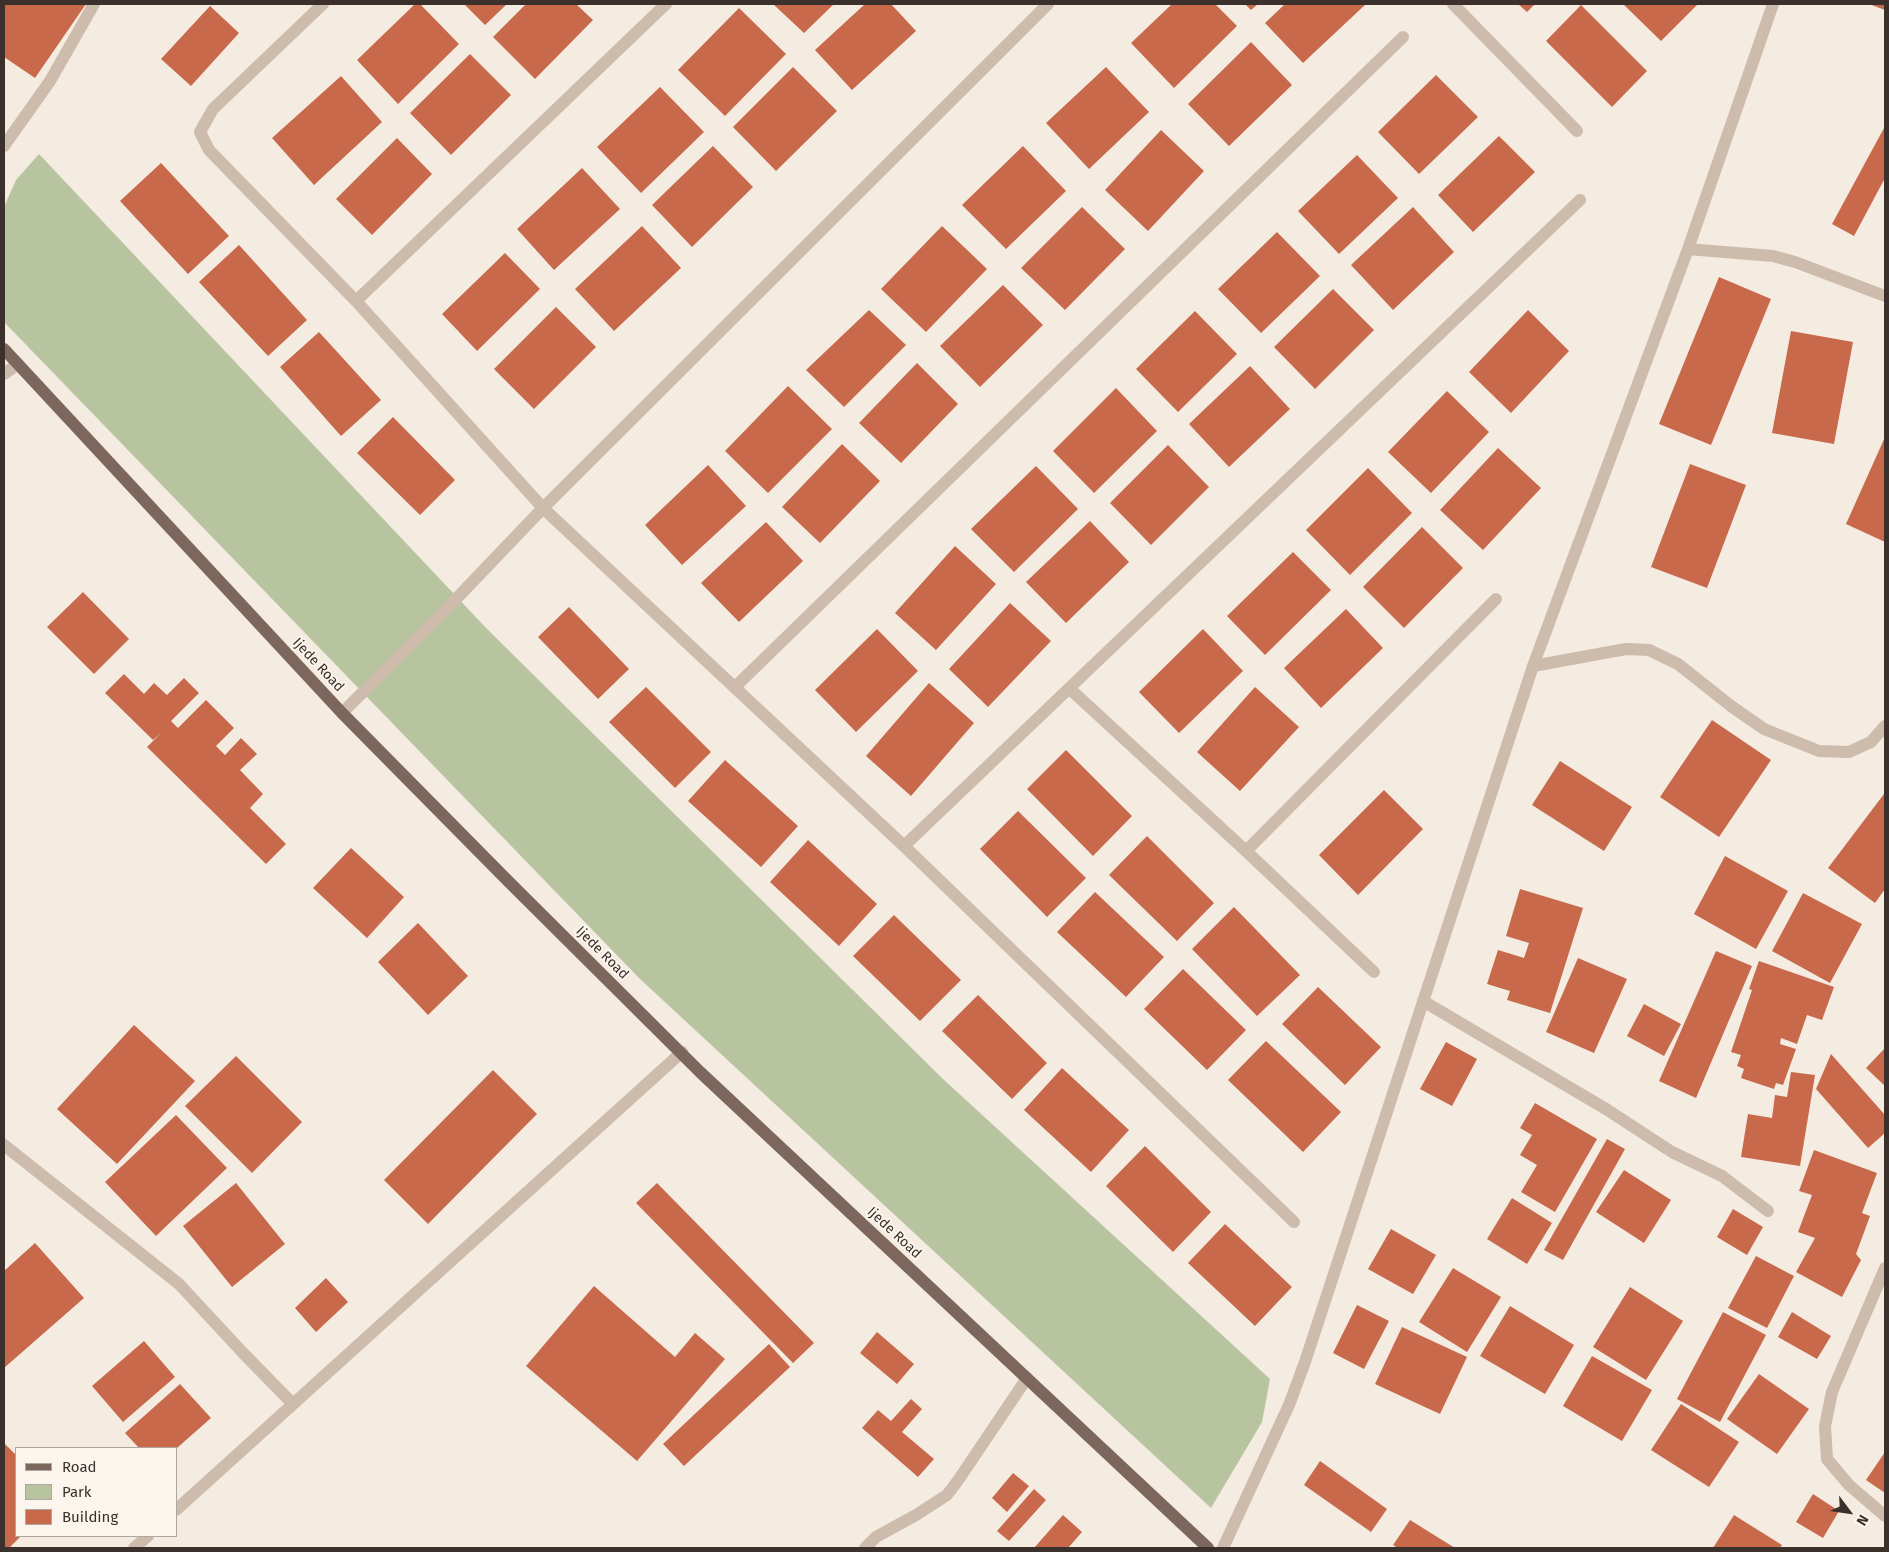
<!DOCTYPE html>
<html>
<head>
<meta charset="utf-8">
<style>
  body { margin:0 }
  #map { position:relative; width:1889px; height:1552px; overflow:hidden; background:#f4ebe1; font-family:"Fira Sans",sans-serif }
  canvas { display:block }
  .frame { position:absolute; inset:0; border:5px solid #3b302b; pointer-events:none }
  .legend { position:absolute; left:15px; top:1447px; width:162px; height:90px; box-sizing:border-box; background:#fbf5ee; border:1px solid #aea6a0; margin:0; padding:6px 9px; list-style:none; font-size:15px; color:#3b302b }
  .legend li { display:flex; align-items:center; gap:10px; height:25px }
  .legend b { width:25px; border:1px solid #aea6a0 }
  .north { position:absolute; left:1824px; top:1487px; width:50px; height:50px; -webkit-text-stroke:4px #fbf5ee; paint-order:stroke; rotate:121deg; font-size:14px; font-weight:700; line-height:20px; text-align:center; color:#3b302b }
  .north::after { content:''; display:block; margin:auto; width:18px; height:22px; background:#3b302b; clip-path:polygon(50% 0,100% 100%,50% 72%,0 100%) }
</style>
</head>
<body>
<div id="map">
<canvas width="1889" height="1552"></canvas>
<div class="frame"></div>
<ul class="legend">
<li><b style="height:6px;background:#7d675c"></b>Road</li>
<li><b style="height:14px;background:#b8c4a0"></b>Park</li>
<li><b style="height:14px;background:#c8694b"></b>Building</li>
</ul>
<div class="north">N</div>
</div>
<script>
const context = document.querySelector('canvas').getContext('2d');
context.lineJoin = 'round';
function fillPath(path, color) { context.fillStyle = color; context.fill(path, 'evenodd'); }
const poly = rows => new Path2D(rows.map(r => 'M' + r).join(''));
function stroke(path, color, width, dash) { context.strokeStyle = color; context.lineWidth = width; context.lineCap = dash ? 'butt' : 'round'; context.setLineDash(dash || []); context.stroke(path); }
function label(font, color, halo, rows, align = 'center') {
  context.font = font + ' "Fira Sans",sans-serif'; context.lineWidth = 4; context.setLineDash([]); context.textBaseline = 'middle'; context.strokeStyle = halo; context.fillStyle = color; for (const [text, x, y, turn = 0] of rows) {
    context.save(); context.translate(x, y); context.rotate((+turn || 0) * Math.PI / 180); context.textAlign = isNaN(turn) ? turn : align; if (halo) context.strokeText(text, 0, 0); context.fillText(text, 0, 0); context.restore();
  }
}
fillPath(poly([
  [39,154,488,630,943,1079,1270,1379,1262,1422,1211,1508,639,978,4,322,4,207,16,180]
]), '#b8c4a0');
fillPath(poly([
  [4,4,86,4,35,78,4,57],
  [415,4,420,4,459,44,398,104,357,60],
  [464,4,507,4,485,25],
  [526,4,576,4,593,20,535,79,493,37],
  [773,4,834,4,804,33],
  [865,4,891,4,916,31,852,90,815,50],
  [1172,4,1215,4,1237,26,1174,88,1131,43],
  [1245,4,1258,4,1251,10],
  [1285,4,1366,4,1303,63,1265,23],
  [1518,4,1535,4,1527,12],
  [1623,4,1698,4,1661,41],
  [1869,4,1885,4,1885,10],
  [1581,5,1647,71,1612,107,1546,41],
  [210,6,239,33,191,86,161,59],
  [739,8,786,54,725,116,678,70],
  [1251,42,1292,85,1229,146,1188,104],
  [470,54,511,95,451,155,410,113],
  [793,67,837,111,776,171,733,127],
  [1106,67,1149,112,1089,169,1046,123],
  [1436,75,1478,117,1419,174,1378,132],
  [341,76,382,122,314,185,272,138],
  [660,87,704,132,641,193,597,147],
  [1884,128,1885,129,1885,178,1854,236,1832,224],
  [1161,130,1204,171,1148,231,1105,190],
  [1499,136,1535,172,1473,232,1438,195],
  [397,138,432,174,372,235,336,199],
  [713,146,753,187,692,247,652,205],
  [1023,146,1066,191,1006,249,962,205],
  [1357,155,1398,198,1339,254,1298,211],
  [161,163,229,236,188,274,120,201],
  [582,168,620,209,554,270,517,229],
  [1082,207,1125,249,1065,310,1021,268],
  [1413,207,1454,252,1393,310,1351,265],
  [642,226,681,268,614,331,575,289],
  [942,226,987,269,926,332,881,289],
  [1277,232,1320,276,1261,333,1218,289],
  [239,245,307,320,268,356,199,282],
  [505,253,540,289,477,351,442,314],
  [1719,277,1771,299,1711,445,1659,424],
  [1003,285,1043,325,980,387,940,346],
  [1333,289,1374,330,1315,389,1274,347],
  [556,307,596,347,534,409,494,369],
  [869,310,906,345,844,407,806,370],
  [1528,310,1569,351,1511,413,1469,372],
  [1195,311,1237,354,1178,412,1136,369],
  [1791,331,1853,342,1834,444,1772,433],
  [319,332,381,400,341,436,280,367],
  [917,363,958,404,901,463,859,423],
  [1250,366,1290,409,1229,467,1189,424],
  [788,386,832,429,768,493,725,451],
  [1116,388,1157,431,1094,493,1053,451],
  [1447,391,1489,432,1431,493,1388,452],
  [393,417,455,480,420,515,357,453],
  [1885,437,1885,542,1846,524],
  [842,444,880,481,820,543,782,507],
  [1168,445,1209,487,1151,545,1110,503],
  [1498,448,1541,488,1483,550,1440,510],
  [1690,464,1746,485,1707,588,1651,567],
  [708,465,746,506,682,565,645,525],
  [1036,466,1078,509,1014,572,971,529],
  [1368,468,1412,513,1350,575,1306,530],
  [1090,521,1129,562,1066,623,1026,582],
  [766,522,803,561,739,622,701,583],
  [1422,527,1463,568,1404,628,1363,587],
  [955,546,996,584,936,650,895,613],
  [1293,552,1331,590,1265,655,1227,616],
  [83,592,129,639,94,674,47,627],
  [1010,603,1051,641,988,707,949,669],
  [569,607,629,669,598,699,538,637],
  [1346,609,1383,648,1321,708,1284,668],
  [877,629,918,671,856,732,815,690],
  [1203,629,1243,671,1179,733,1139,692],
  [124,674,144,694,154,683,167,695,184,678,199,693,171,721,178,728,206,700,234,728,216,746,225,755,241,738,257,754,240,770,263,794,250,808,286,844,266,864,147,747,161,733,153,740,105,693],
  [929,683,974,723,911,796,866,756],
  [646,687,711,752,675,788,609,722],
  [1255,687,1299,727,1240,791,1197,752],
  [1712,720,1771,760,1719,837,1660,797],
  [1066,750,1132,816,1093,856,1027,789],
  [725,760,798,826,761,867,688,801],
  [1560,761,1632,807,1604,851,1532,805],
  [1384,790,1423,829,1358,895,1319,855],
  [1884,794,1885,795,1885,889,1875,903,1828,868],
  [1018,811,1086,878,1047,917,980,849],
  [1147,836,1214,903,1177,941,1109,875],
  [808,840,877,904,839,946,770,882],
  [351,848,404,897,367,938,313,888],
  [1725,856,1788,891,1756,949,1694,914],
  [1520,889,1583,908,1550,1013,1507,1000,1510,991,1487,984,1498,950,1524,958,1529,943,1506,936],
  [1095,892,1164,957,1126,997,1057,932],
  [1803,893,1862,924,1830,983,1772,951],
  [1234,907,1300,975,1257,1016,1192,949],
  [894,915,961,980,920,1021,853,956],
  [418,923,468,976,428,1015,378,962],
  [1716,951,1752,966,1696,1098,1659,1081],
  [1578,958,1627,979,1594,1053,1546,1032],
  [1759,961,1834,987,1822,1020,1807,1015,1797,1044,1781,1038,1780,1044,1796,1049,1783,1085,1776,1083,1774,1089,1741,1078,1744,1069,1737,1066,1741,1055,1731,1052,1752,990,1749,989],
  [1183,969,1246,1030,1207,1070,1144,1009],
  [1318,987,1381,1047,1345,1085,1282,1024],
  [978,995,1047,1063,1012,1099,942,1031],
  [1644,1004,1681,1024,1664,1056,1627,1036],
  [134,1025,195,1081,117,1164,57,1109],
  [1266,1041,1341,1112,1303,1152,1228,1080],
  [1446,1042,1477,1059,1452,1106,1420,1089],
  [1885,1048,1885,1086,1866,1068],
  [1831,1054,1885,1115,1885,1133,1868,1148,1816,1089],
  [236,1056,302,1122,252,1173,185,1106],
  [1062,1068,1129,1130,1091,1172,1024,1110],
  [493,1070,537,1114,428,1224,384,1180],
  [1791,1072,1815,1075,1800,1166,1741,1157,1748,1114,1772,1118,1775,1095,1787,1097],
  [1535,1103,1597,1139,1555,1212,1521,1192,1537,1165,1520,1155,1532,1135,1520,1128],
  [176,1115,227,1168,156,1236,105,1182],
  [1607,1139,1625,1149,1563,1260,1544,1250],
  [1145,1146,1211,1212,1173,1252,1106,1186],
  [1814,1150,1877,1173,1862,1213,1870,1216,1856,1254,1861,1260,1842,1297,1796,1272,1815,1238,1798,1232,1812,1195,1799,1191],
  [1624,1170,1671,1200,1644,1243,1596,1212],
  [236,1183,285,1244,232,1287,183,1226],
  [657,1183,814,1343,793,1363,636,1203],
  [1512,1198,1552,1223,1527,1264,1487,1239],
  [1733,1209,1763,1227,1747,1255,1717,1237],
  [1225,1224,1292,1287,1255,1326,1188,1263],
  [1391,1229,1436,1255,1413,1294,1368,1269],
  [35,1243,84,1298,4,1368,4,1271],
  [1756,1256,1794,1276,1767,1328,1728,1308],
  [1453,1268,1501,1297,1467,1352,1419,1322],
  [326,1278,348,1302,316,1332,295,1308],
  [594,1286,675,1357,695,1333,725,1359,637,1461,526,1366],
  [1630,1287,1683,1321,1646,1380,1593,1347],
  [1357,1305,1389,1321,1364,1369,1333,1353],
  [1510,1306,1574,1345,1545,1394,1480,1356],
  [1723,1312,1766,1335,1720,1422,1677,1399],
  [1792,1312,1831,1336,1817,1359,1778,1337],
  [1402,1327,1467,1357,1440,1414,1375,1384],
  [877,1332,914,1364,897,1384,860,1353],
  [144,1341,175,1377,123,1422,92,1386],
  [769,1344,790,1367,684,1466,663,1444],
  [1592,1356,1652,1390,1622,1441,1563,1406],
  [1759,1374,1809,1409,1777,1454,1727,1419],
  [180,1384,211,1418,177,1448,139,1448,125,1433],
  [911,1399,922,1409,902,1432,934,1459,918,1477,862,1428,878,1410,891,1421],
  [1681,1404,1739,1442,1709,1487,1651,1450],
  [4,1443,16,1455,16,1536,21,1536,9,1548,4,1547],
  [1885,1452,1885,1493,1866,1480],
  [1320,1461,1387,1509,1371,1532,1304,1485],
  [1013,1473,1029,1486,1007,1512,992,1498],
  [1034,1489,1046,1500,1009,1541,997,1531],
  [1813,1494,1839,1511,1823,1538,1796,1522],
  [1063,1515,1082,1532,1068,1548,1034,1548],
  [1734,1515,1782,1545,1780,1548,1713,1548],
  [1410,1520,1455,1548,1398,1548,1393,1545]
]), '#c8694b');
stroke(poly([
  [323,4,213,109,200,132,209,150,356,301,543,508,904,846,1294,1222],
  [1453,4,1577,131],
  [4,146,50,81,94,4],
  [1688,249,1773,256,1795,262,1885,296],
  [356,301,666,4],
  [4,374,18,364],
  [1533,666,1626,649,1649,650,1678,664,1731,706,1764,729,1819,751,1849,752,1871,742,1885,726],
  [735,687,1403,37],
  [1070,689,1246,851,1374,972],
  [342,713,457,598,543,508,1048,4],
  [904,846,1580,200],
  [1246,851,1496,599],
  [1423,1001,1606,1109,1672,1152,1722,1176,1768,1211],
  [4,1145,179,1284,244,1354,293,1404],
  [1885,1268,1832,1392,1825,1426,1827,1459,1849,1485,1885,1516],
  [176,1510,682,1052],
  [134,1548,148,1536],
  [865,1548,876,1537,916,1515,947,1495,959,1479,1027,1378],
  [1223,1548,1289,1405,1305,1362,1533,666,1688,249,1773,4]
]), '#cdbbac', 12);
stroke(poly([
  [4,349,342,713,508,881,700,1072,1208,1548]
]), '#7d675c', 12);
label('14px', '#3b302b', '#fbf5ee', [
  ["Ijede Road",318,665,47],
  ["Ijede Road",602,953,45],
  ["Ijede Road",894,1233,43]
]);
</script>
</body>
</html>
